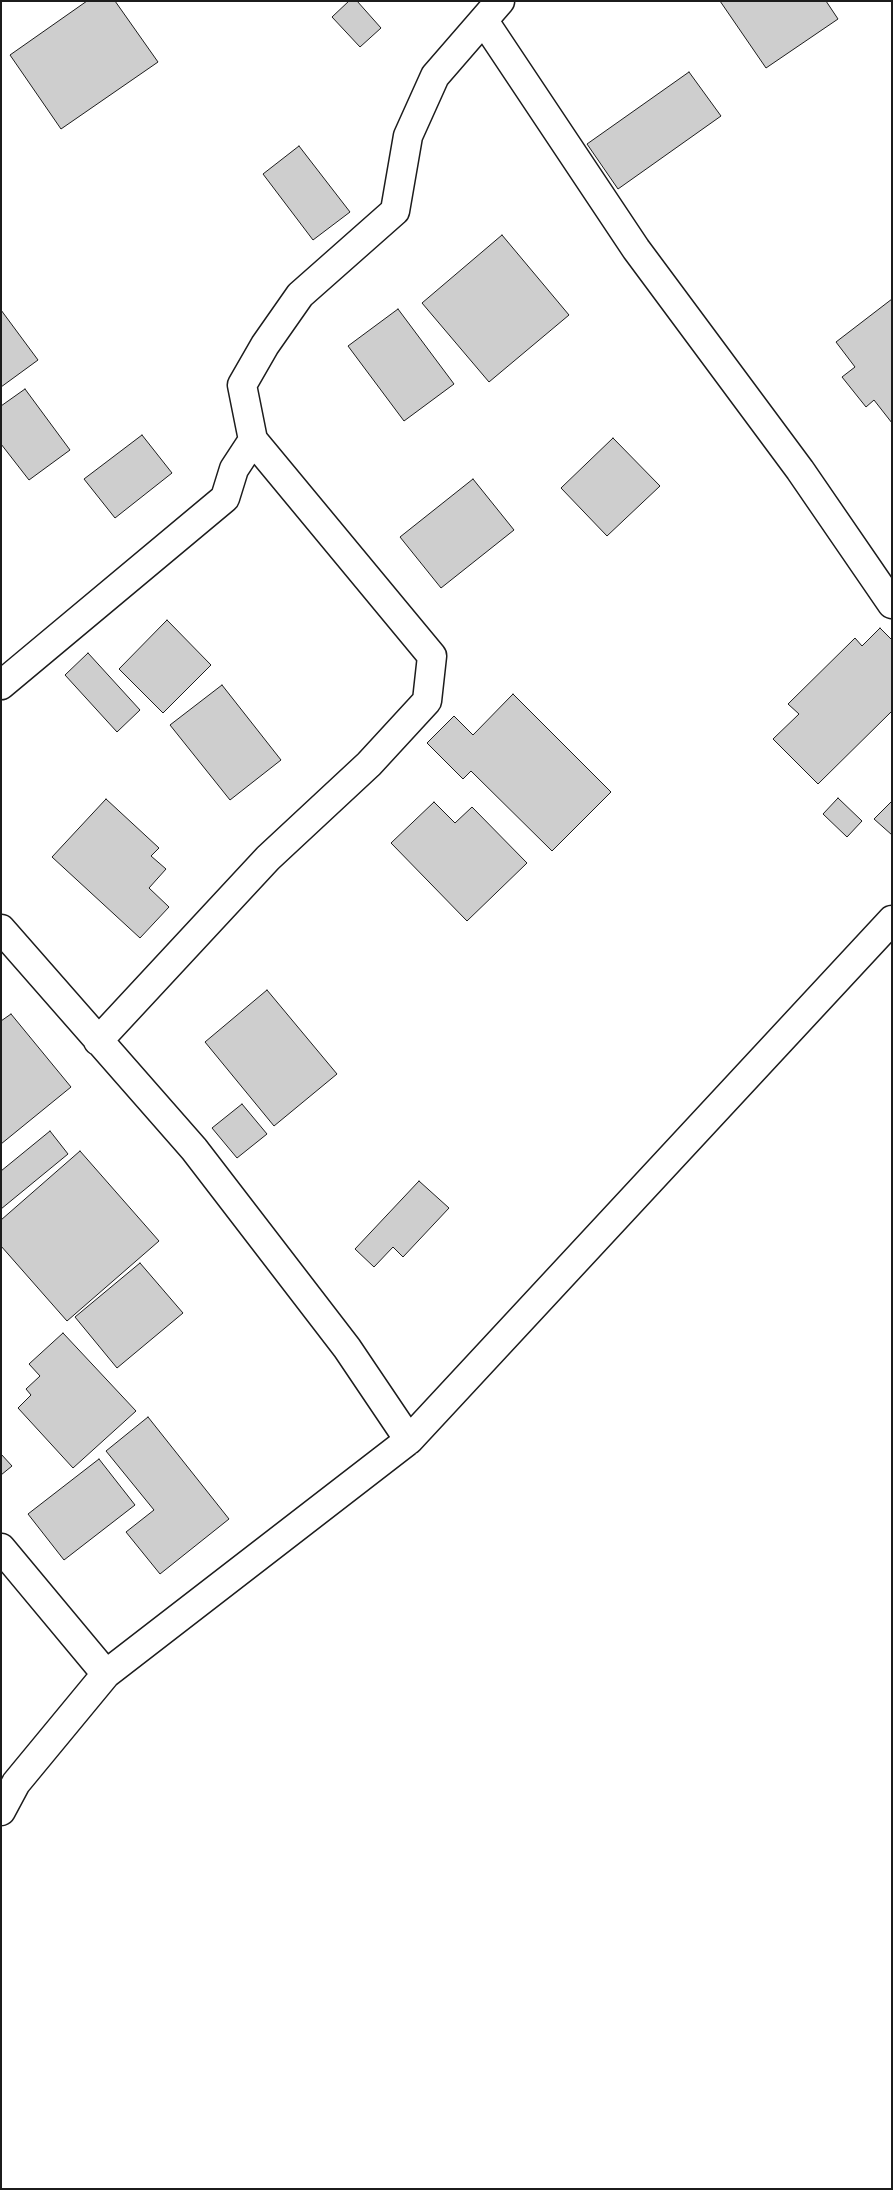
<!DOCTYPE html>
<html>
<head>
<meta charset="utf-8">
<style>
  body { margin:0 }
  #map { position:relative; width:893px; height:2190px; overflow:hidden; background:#fff; font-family:"Comic Neue",sans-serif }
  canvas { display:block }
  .frame { position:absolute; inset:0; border:2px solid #1c1c1c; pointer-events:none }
</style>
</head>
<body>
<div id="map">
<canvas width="893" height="2190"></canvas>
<div class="frame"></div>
</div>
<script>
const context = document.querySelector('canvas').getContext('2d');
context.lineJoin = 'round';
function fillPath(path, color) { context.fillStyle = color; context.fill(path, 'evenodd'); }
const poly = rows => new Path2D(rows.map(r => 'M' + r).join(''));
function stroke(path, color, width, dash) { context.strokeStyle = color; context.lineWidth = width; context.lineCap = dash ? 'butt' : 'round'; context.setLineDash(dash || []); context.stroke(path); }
const building = poly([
  [87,1,115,1,158,62,61,129,10,55,87,1],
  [349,1,357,1,381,28,360,47,332,17,349,1],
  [720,1,826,1,838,19,766,68,720,1],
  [689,72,721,116,618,189,587,144,689,72],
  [299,146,350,212,313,240,263,174,299,146],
  [502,235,569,315,489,382,422,303,502,235],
  [892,299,892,423,874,400,866,407,842,377,855,367,836,342,892,299],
  [398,309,454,384,404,421,348,346,398,309],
  [1,310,38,360,1,387,1,310],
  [25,389,70,450,29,480,1,444,1,406,25,389],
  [142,435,172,473,115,518,84,479,142,435],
  [613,438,660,486,607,536,561,488,613,438],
  [473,479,514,530,441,588,400,537,473,479],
  [167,620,211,665,163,713,119,669,167,620],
  [880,628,892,640,892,711,818,784,773,739,799,714,788,704,855,638,862,646,880,628],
  [88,653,140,710,117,732,65,675,88,653],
  [222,685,281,760,230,800,170,725,222,685],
  [513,694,611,792,552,851,471,771,463,779,427,743,454,716,473,735,513,694],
  [838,798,862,821,847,837,823,814,838,798],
  [106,799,159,848,151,856,166,869,149,888,169,907,140,938,52,857,106,799],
  [892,801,892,835,874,819,892,801],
  [434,802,455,823,472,807,527,863,467,921,391,843,434,802],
  [267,990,337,1074,274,1126,205,1042,267,990],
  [11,1014,71,1087,1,1144,1,1021,11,1014],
  [242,1104,267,1134,237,1158,212,1128,242,1104],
  [50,1131,68,1154,1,1209,1,1171,50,1131],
  [80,1151,159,1241,67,1321,1,1246,1,1220,80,1151],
  [419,1181,449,1208,403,1257,393,1247,374,1267,355,1249,419,1181],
  [140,1263,183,1313,117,1368,75,1317,140,1263],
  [63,1333,136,1411,73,1468,18,1408,31,1395,26,1389,40,1376,29,1364,63,1333],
  [148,1417,229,1519,160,1574,126,1532,154,1510,106,1451,148,1417],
  [1,1454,12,1466,1,1475,1,1454],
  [99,1459,135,1505,64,1560,28,1514,99,1459]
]);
fillPath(building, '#cecece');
stroke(building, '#1c1c1c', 1);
const street = poly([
  [484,21,636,249,800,470,892,604],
  [1,685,225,498,234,469,253,440,242,385,265,345,300,295,395,211,408,136,435,76,500,1],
  [1,929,194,1149,347,1348,409,1440,106,1674,16,1783,1,1811],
  [98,1041,268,858,369,764,427,701,432,656,253,440],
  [409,1440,892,920],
  [1,1548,106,1674]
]);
stroke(street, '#1c1c1c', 31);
stroke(street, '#fff', 28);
</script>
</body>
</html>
